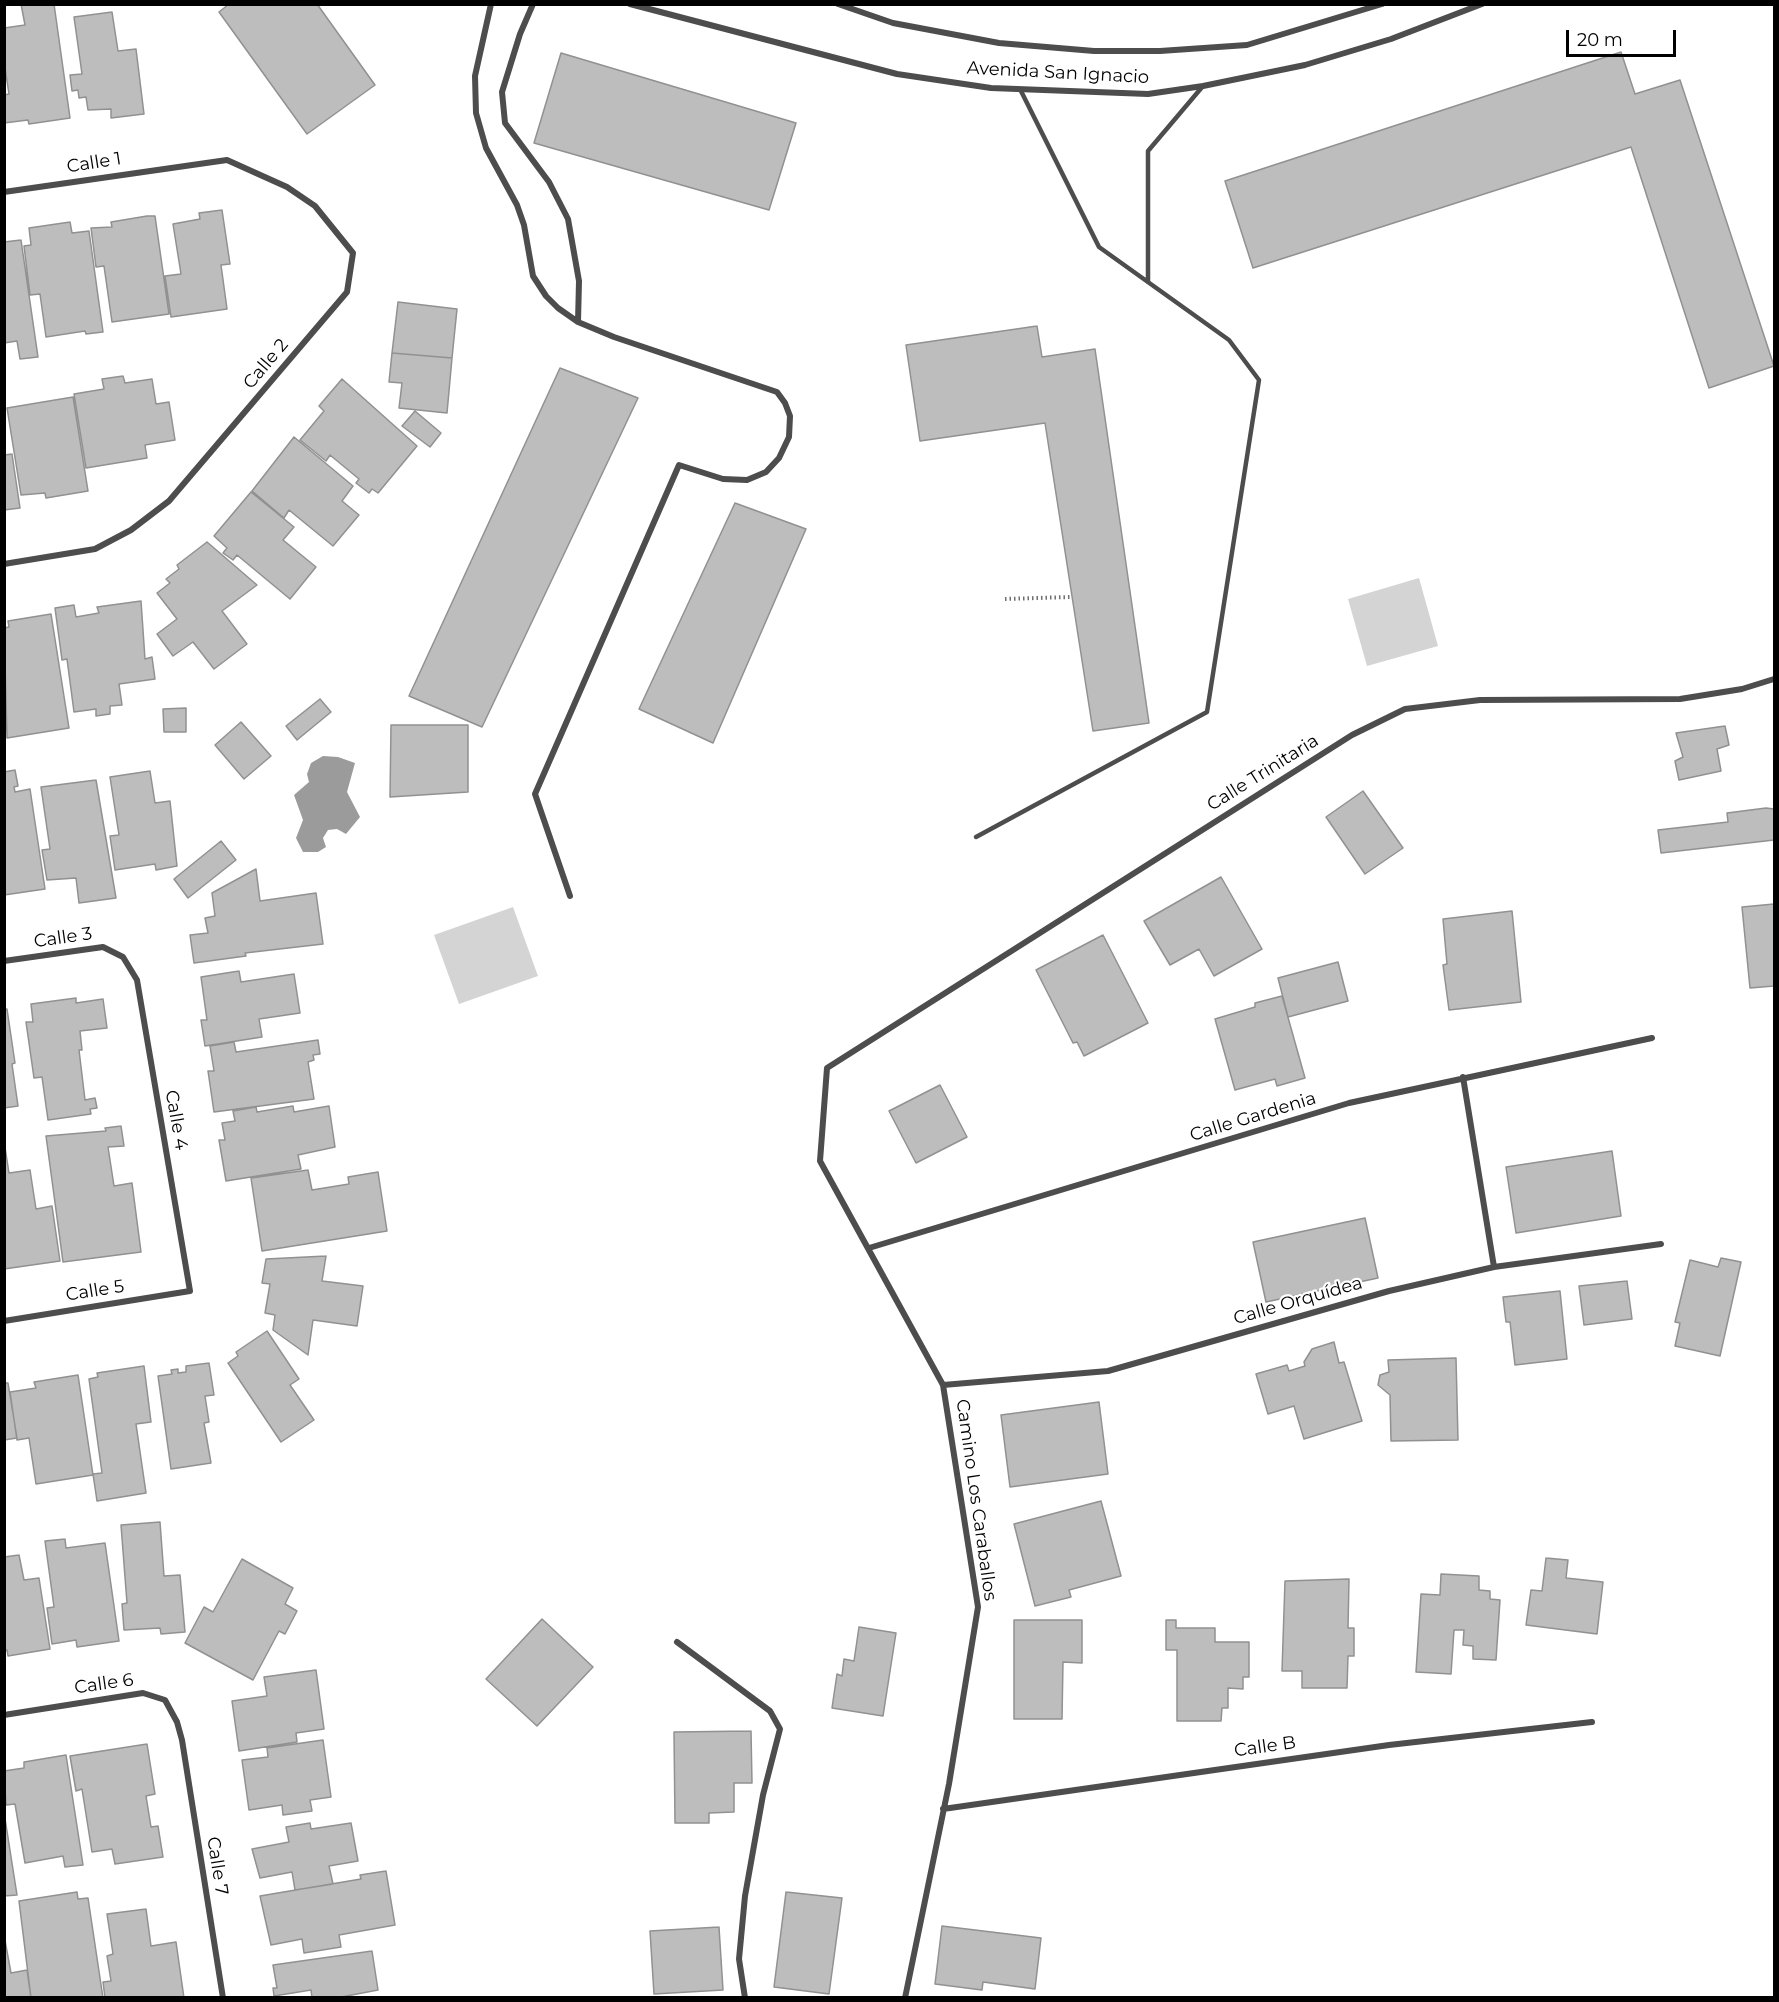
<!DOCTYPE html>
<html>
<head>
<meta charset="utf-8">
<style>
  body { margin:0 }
  #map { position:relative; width:1779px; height:2002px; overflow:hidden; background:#fff; font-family:Montserrat,sans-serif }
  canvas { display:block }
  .frame { position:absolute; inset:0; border:6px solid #000; pointer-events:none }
  .scale { position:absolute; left:1566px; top:30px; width:110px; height:27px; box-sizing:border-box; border:3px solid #000; border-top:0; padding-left:8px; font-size:18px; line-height:21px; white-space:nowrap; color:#000; -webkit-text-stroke:4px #fff; paint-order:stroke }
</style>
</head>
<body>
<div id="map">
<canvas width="1779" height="2002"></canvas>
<div class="frame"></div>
<div class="scale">20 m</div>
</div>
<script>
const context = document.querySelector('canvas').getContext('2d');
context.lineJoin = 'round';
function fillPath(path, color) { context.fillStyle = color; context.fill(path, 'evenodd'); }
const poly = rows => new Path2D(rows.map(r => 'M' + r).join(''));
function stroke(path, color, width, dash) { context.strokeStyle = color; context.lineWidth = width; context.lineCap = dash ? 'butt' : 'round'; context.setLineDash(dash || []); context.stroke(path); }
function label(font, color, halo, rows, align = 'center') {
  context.font = font + ' Montserrat,sans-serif'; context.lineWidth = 4.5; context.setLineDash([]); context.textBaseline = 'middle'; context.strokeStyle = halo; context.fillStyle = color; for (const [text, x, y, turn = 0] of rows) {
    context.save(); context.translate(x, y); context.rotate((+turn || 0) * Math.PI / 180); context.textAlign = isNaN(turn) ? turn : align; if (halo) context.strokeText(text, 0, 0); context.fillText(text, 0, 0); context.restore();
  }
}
fillPath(poly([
  [1419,578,1438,646,1367,666,1348,599],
  [513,907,538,976,459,1004,434,935]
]), '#d4d4d4');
fillPath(poly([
  [323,756,338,757,355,763,347,792,360,817,346,834,337,829,328,830,323,838,326,847,318,852,303,852,296,838,303,820,294,795,309,782,307,774,311,763]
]), '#9b9b9b');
const building = poly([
  [21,4,54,4,70,118,29,124,28,120,4,123,4,95,9,94,4,62,4,28,25,25,21,4],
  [229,4,317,4,375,85,307,134,219,12,229,4],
  [112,12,118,51,136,49,144,114,111,118,111,109,88,110,86,97,79,98,78,90,72,91,70,75,82,74,74,17,112,12],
  [1621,52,1635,94,1680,80,1774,366,1709,388,1631,147,1253,268,1225,181,1621,52],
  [561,53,796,123,769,210,534,143,561,53],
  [222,210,230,264,221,265,227,309,171,317,165,276,181,274,173,224,200,219,199,213,222,210],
  [147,216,155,216,169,314,112,322,104,266,96,267,91,228,112,227,111,222,147,216],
  [70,222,72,233,89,231,103,332,86,334,85,331,46,337,40,294,30,295,24,246,31,245,29,228,70,222],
  [21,240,38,357,20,359,17,341,4,343,4,242,21,240],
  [398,302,457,309,452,358,392,353,398,302],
  [1037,326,1042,357,1095,349,1149,723,1093,731,1045,423,920,441,906,345,1037,326],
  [392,353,452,358,447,413,399,408,402,383,389,382,392,353],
  [560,368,638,398,482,727,409,696,560,368],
  [123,376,125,383,152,379,156,404,169,402,175,440,145,445,147,458,86,468,74,394,104,389,102,379,123,376],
  [342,379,417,446,378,493,372,489,369,493,356,483,359,479,330,455,326,461,300,440,324,411,319,406,342,379],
  [73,397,88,491,46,498,45,493,21,495,7,408,73,397],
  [415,411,441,433,430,447,402,426,415,411],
  [294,437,353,486,342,501,359,515,333,546,289,510,284,518,252,491,294,437],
  [12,454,20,508,4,510,4,455,12,454],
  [251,492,294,527,283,540,316,567,290,599,237,555,233,560,223,553,227,548,214,536,251,492],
  [735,503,806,529,713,743,639,709,735,503],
  [207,542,257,585,222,611,247,644,214,669,193,642,173,656,157,634,177,619,157,593,170,583,166,579,179,569,177,565,207,542],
  [141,601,145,659,152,657,155,679,119,684,122,705,110,706,110,714,96,716,96,709,74,712,67,659,62,660,55,608,74,605,76,617,99,613,97,607,141,601],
  [51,614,69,728,7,738,4,628,9,627,8,621,51,614],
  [320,699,331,712,297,740,286,726,320,699],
  [186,708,186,732,164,732,163,709,186,708],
  [241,722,271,756,244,779,215,745,241,722],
  [391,725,468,725,468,792,390,797,391,725],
  [1725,726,1729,745,1717,749,1721,771,1679,780,1675,761,1683,757,1676,733,1725,726],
  [15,770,18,786,14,787,15,792,30,789,45,889,4,895,4,772,15,770],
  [150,771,155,803,170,801,177,866,156,870,155,864,115,870,110,836,119,835,110,777,150,771],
  [96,780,116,898,79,903,76,878,47,880,42,850,50,849,41,787,96,780],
  [1363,791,1403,848,1365,874,1326,817,1363,791],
  [1766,808,1774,809,1774,840,1661,853,1658,830,1728,822,1727,813,1766,808],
  [221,841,236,860,188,898,174,879,221,841],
  [256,869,260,901,316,893,323,944,245,953,246,956,194,963,190,935,208,933,205,918,215,916,212,893,256,869],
  [1221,877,1262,949,1214,976,1199,949,1170,965,1144,921,1221,877],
  [1774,904,1774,986,1750,988,1742,907,1774,904],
  [1512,911,1521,1002,1449,1010,1443,965,1447,964,1443,919,1512,911],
  [1103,935,1148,1023,1084,1056,1077,1042,1073,1043,1036,970,1103,935],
  [1338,962,1348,1001,1288,1017,1278,978,1338,962],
  [239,971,241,982,294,974,300,1013,259,1019,262,1037,205,1046,201,1020,207,1020,201,977,239,971],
  [1282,996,1305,1078,1277,1086,1275,1079,1235,1090,1215,1019,1255,1007,1255,1003,1282,996],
  [76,998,76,1003,103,999,107,1028,80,1031,82,1050,79,1050,85,1100,95,1098,97,1108,90,1109,91,1114,48,1120,42,1077,34,1078,26,1022,33,1022,31,1004,76,998],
  [4,1009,7,1009,15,1063,12,1064,18,1106,4,1108,4,1009],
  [318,1040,320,1054,313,1055,314,1060,308,1062,314,1099,214,1112,208,1071,214,1071,210,1046,234,1042,236,1052,318,1040],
  [940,1085,967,1137,916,1163,889,1111,940,1085],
  [293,1106,294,1112,329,1106,335,1147,298,1155,301,1169,226,1181,219,1140,225,1140,222,1123,235,1121,233,1111,256,1107,257,1112,293,1106],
  [121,1126,124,1146,108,1147,114,1186,132,1183,141,1252,63,1262,46,1136,106,1131,105,1128,121,1126],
  [4,1141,9,1173,30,1170,36,1209,52,1206,60,1261,4,1269,4,1141],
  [1612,1151,1621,1216,1516,1233,1506,1167,1612,1151],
  [308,1170,312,1190,349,1184,348,1177,378,1172,387,1231,262,1251,251,1178,308,1170],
  [1365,1218,1378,1278,1266,1302,1253,1242,1365,1218],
  [326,1256,322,1281,363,1286,357,1326,313,1320,308,1355,273,1330,275,1315,265,1313,270,1284,262,1283,266,1259,326,1256],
  [1721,1258,1741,1262,1720,1356,1675,1346,1680,1323,1675,1322,1690,1260,1718,1267,1721,1258],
  [1627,1281,1632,1319,1584,1325,1579,1286,1627,1281],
  [1560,1291,1567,1359,1515,1365,1510,1322,1506,1322,1503,1297,1560,1291],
  [267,1331,299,1379,290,1385,314,1420,281,1442,228,1363,238,1356,236,1352,267,1331],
  [1334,1342,1339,1363,1344,1362,1362,1421,1304,1439,1294,1406,1268,1414,1256,1374,1287,1365,1289,1371,1305,1366,1304,1362,1312,1349,1334,1342],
  [1456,1358,1458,1440,1391,1441,1390,1395,1378,1385,1380,1375,1389,1372,1388,1360,1456,1358],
  [209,1363,214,1395,205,1396,209,1422,204,1423,211,1463,171,1469,158,1376,172,1374,171,1370,178,1369,178,1373,186,1372,186,1366,209,1363],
  [144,1366,151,1422,136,1424,146,1493,97,1501,93,1474,102,1473,89,1379,98,1377,97,1373,144,1366],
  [78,1375,93,1475,36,1484,29,1438,17,1440,10,1392,36,1388,34,1382,78,1375],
  [4,1383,8,1383,17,1438,4,1440,4,1383],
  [1099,1402,1108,1474,1010,1487,1001,1415,1099,1402],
  [1101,1501,1121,1576,1069,1590,1071,1597,1035,1606,1014,1524,1101,1501],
  [160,1522,164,1576,180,1575,185,1632,161,1634,160,1628,124,1630,122,1604,127,1603,121,1525,160,1522],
  [65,1539,66,1548,105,1543,119,1641,77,1647,76,1640,52,1644,47,1608,54,1607,45,1541,65,1539],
  [19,1555,24,1580,39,1578,50,1649,8,1656,7,1650,4,1650,4,1557,19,1555],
  [1546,1558,1568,1560,1566,1578,1603,1582,1597,1634,1526,1625,1531,1590,1542,1591,1546,1558],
  [242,1559,293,1588,285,1604,297,1611,285,1634,279,1631,253,1680,185,1643,204,1607,213,1612,242,1559],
  [1441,1574,1479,1576,1479,1590,1490,1591,1490,1599,1500,1600,1496,1660,1473,1659,1473,1646,1463,1645,1464,1630,1454,1630,1451,1674,1416,1672,1421,1594,1440,1595,1441,1574],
  [1349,1579,1348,1628,1354,1628,1354,1656,1348,1656,1347,1688,1302,1688,1302,1671,1282,1671,1285,1581,1349,1579],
  [542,1619,593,1667,537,1726,486,1679,542,1619],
  [1014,1620,1082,1620,1082,1663,1063,1662,1062,1719,1014,1719,1014,1620],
  [1166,1620,1176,1620,1176,1628,1215,1628,1215,1642,1249,1642,1249,1677,1243,1677,1243,1689,1228,1688,1228,1708,1222,1708,1221,1721,1177,1721,1177,1650,1166,1650,1166,1620],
  [859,1627,896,1633,883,1716,832,1708,837,1674,842,1676,844,1659,854,1661,859,1627],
  [316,1670,324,1729,296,1733,297,1742,239,1751,232,1701,267,1696,264,1677,316,1670],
  [751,1731,752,1783,734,1783,734,1812,709,1813,709,1823,675,1823,674,1732,751,1731],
  [323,1740,331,1797,310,1800,312,1811,283,1815,282,1805,249,1810,242,1760,268,1757,267,1748,323,1740],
  [147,1744,155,1794,146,1796,151,1827,158,1826,163,1857,115,1864,112,1849,92,1852,82,1789,76,1791,70,1756,147,1744],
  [66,1755,83,1865,65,1867,63,1856,25,1863,15,1804,6,1805,4,1771,24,1768,24,1762,66,1755],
  [4,1812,17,1895,4,1896,4,1812],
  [310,1823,311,1829,351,1823,358,1861,329,1866,333,1884,295,1890,292,1872,260,1878,252,1849,289,1842,286,1827,310,1823],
  [386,1871,395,1925,339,1935,341,1947,304,1953,302,1939,271,1945,260,1896,361,1879,360,1875,386,1871],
  [77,1892,78,1899,88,1898,103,1998,31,1998,19,1901,77,1892],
  [786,1892,842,1898,829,1994,774,1987,786,1892],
  [146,1909,151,1946,176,1942,184,1998,105,1998,103,1982,111,1981,107,1956,113,1954,107,1914,146,1909],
  [942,1926,1041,1938,1035,1989,983,1982,982,1990,935,1984,942,1926],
  [719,1927,723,1990,654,1994,650,1931,719,1927],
  [4,1935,11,1973,27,1970,31,1998,4,1998,4,1935],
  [372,1951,378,1990,336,1998,312,1998,311,1990,274,1996,273,1988,277,1988,273,1965,372,1951]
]);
fillPath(building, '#bdbdbd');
stroke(building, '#919191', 1.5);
stroke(poly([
  [1005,599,1070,597]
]), '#6f6f6f', 4, [1.5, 3]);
stroke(poly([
  [1148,282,1148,151,1203,86],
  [976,837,1207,712,1259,380,1229,340,1099,247,1020,89]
]), '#4d4d4d', 4.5);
stroke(poly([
  [491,4,475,76,476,113,486,148,517,205,524,225,533,276,546,296,558,308,578,322,614,337,777,392,785,403,790,416,789,437,779,458,766,472,747,480,723,479,679,465,535,794,570,896],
  [533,4,520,34,502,92,505,123,549,182,568,219,579,281,578,322],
  [630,4,897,74,991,88,1148,94,1203,86,1305,65,1391,39,1482,4],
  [838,4,893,23,999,43,1094,51,1160,51,1247,45,1382,4],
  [4,192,227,160,287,187,315,206,353,253,347,292,169,501,131,530,95,549,4,564],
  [4,961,103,947,123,957,137,980,190,1291,4,1321],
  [1463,1077,1494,1267],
  [869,1248,1349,1103,1652,1038],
  [943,1385,1108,1371,1389,1291,1494,1267,1661,1244],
  [677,1642,770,1711,780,1729,763,1795,745,1896,739,1959,745,1998],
  [4,1715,143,1693,165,1700,177,1722,182,1740,223,1998],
  [943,1809,1389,1745,1592,1722],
  [905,1998,949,1784,978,1607,943,1385,820,1161,827,1068,1352,735,1405,709,1480,700,1680,699,1742,689,1774,679]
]), '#4d4d4d', 6);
label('18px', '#000', '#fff', [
  ["Avenida San Ignacio",1058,73,3],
  ["Calle 1",94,163,-9],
  ["Calle 2",266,364,-50],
  ["Calle Trinitaria",1263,773,-32],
  ["Calle 3",63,938,-8],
  ["Calle Gardenia",1253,1117,-17],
  ["Calle 4",176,1120,80],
  ["Calle 5",95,1291,-9],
  ["Calle Orquídea",1298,1301,-16],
  ["Camino Los Caraballos",976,1500,82],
  ["Calle 6",104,1684,-8],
  ["Calle B",1265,1747,-8],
  ["Calle 7",217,1866,81]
]);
</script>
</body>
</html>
